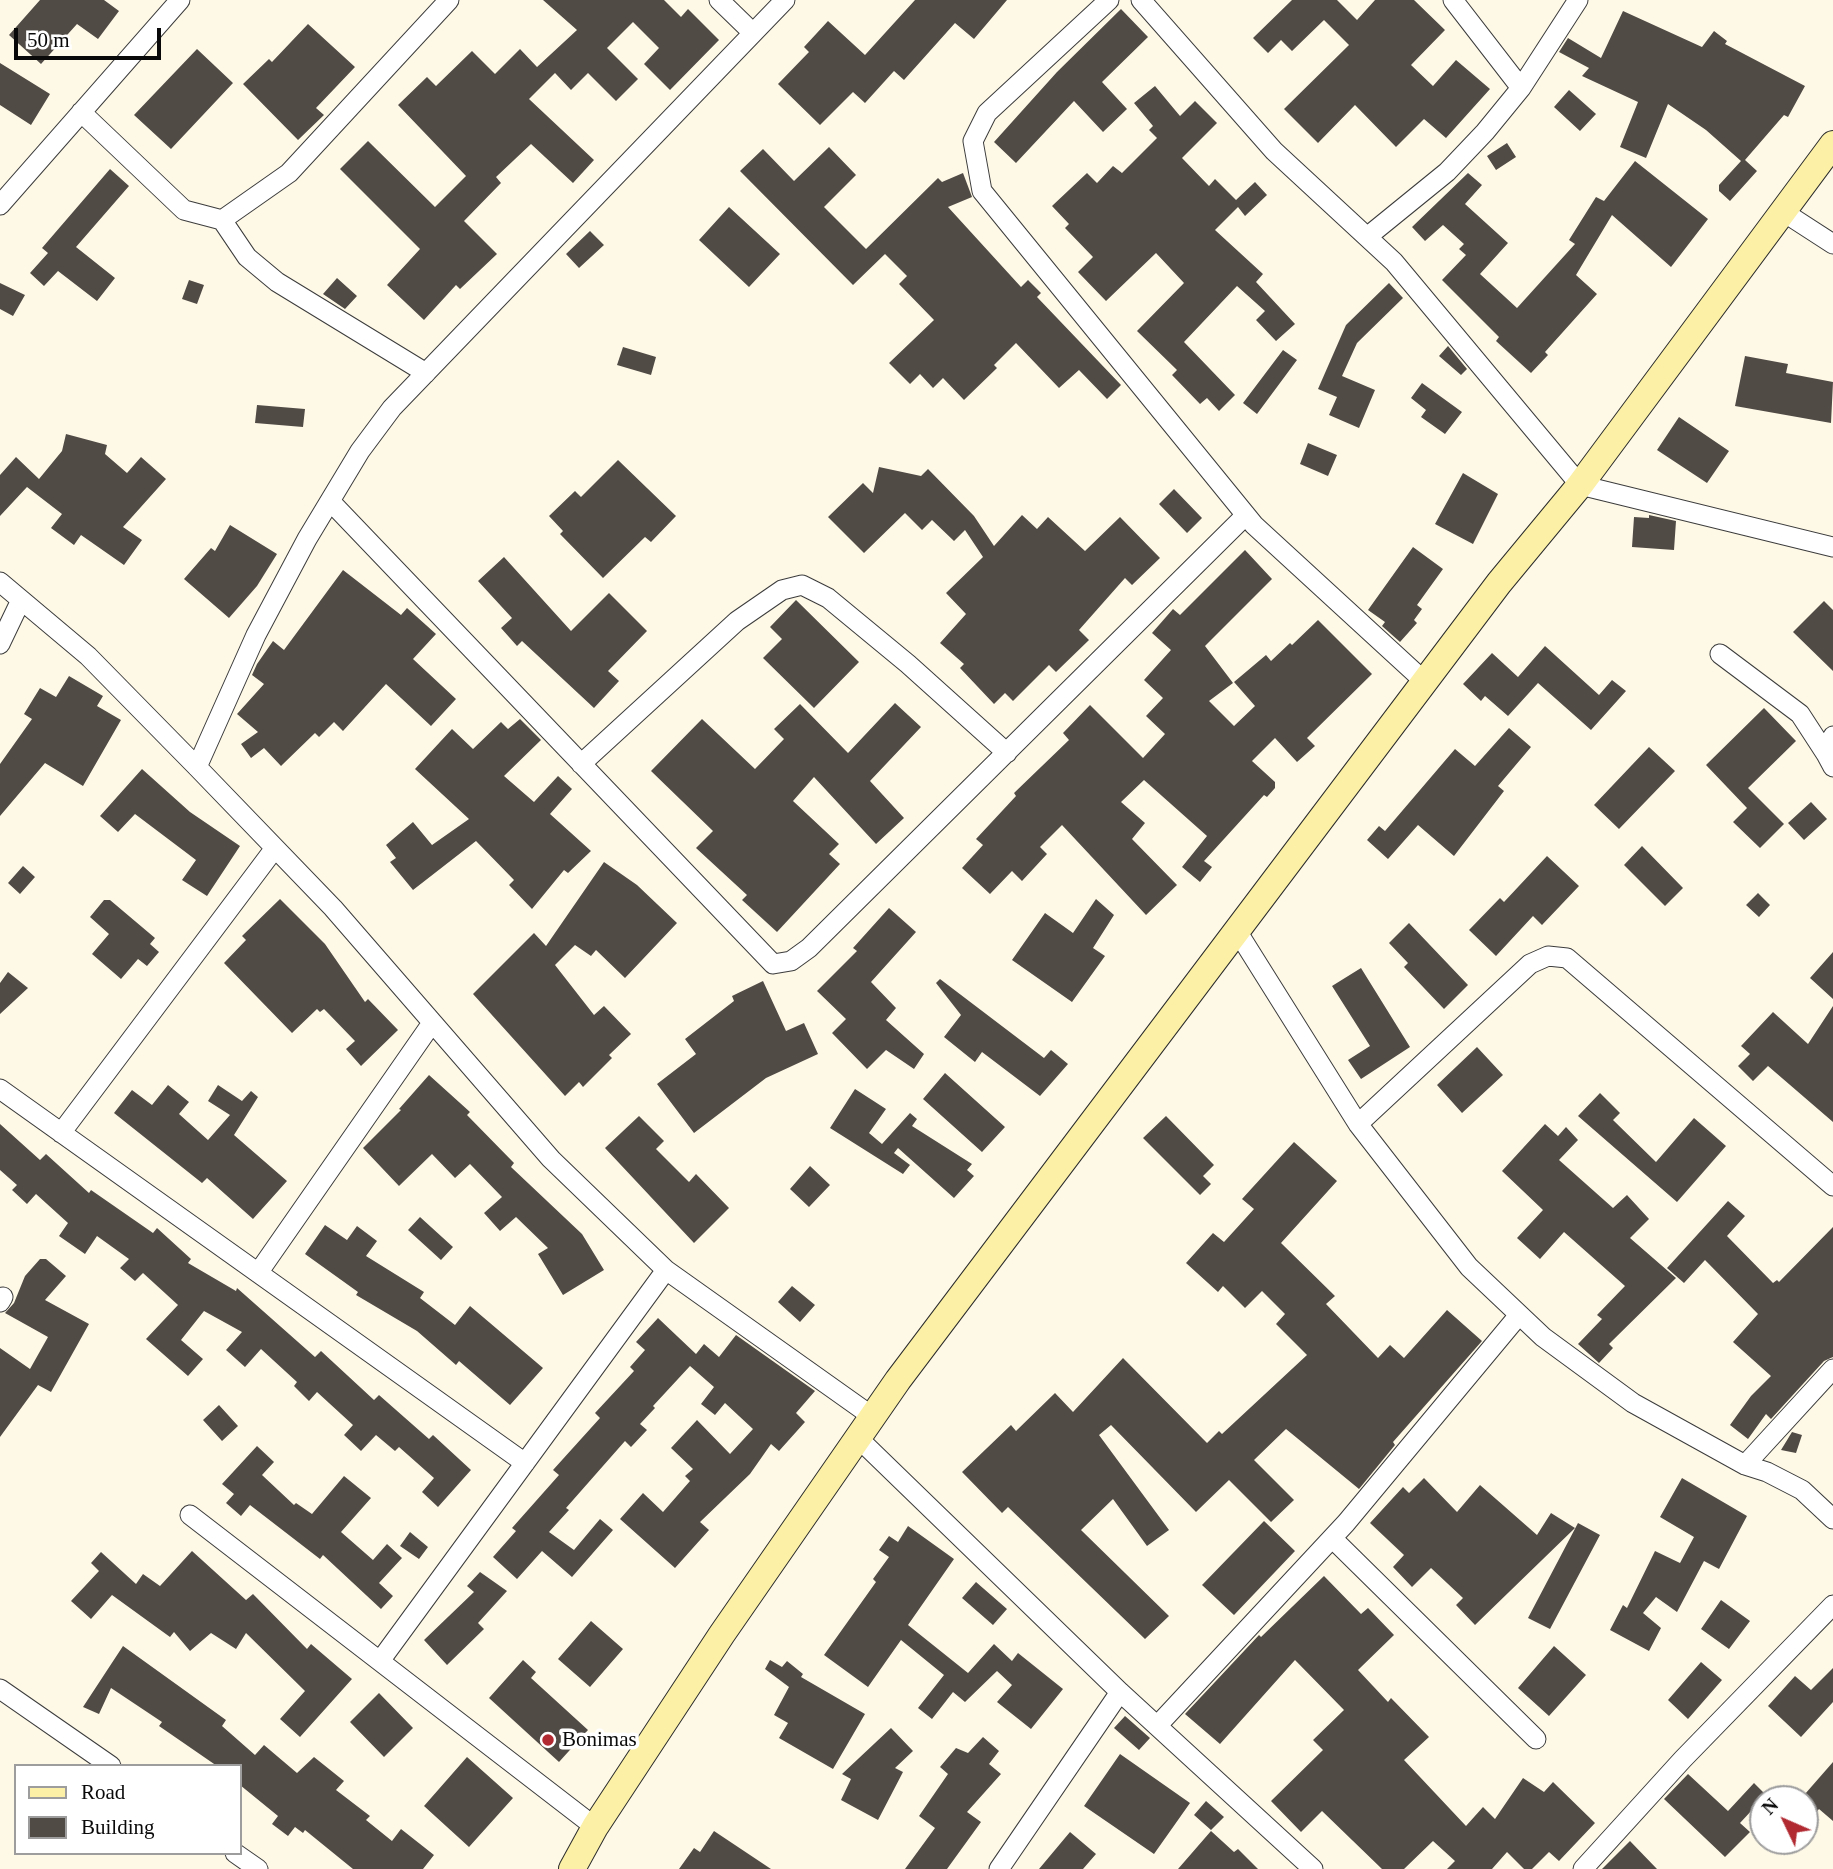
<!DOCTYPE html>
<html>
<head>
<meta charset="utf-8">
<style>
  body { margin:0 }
  #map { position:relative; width:1833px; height:1869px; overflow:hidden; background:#fef9e7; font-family:"Times New Roman",serif }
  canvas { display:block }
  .legend { position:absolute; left:14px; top:1764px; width:228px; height:91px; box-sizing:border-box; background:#fff; border:2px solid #9d9d9d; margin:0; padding:9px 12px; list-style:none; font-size:21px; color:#090909 }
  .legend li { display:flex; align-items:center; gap:14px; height:35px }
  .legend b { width:35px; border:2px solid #9d9d9d }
  .north { position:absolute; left:1749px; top:1785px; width:70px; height:70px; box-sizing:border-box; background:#fff; border:2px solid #9d9d9d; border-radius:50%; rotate:314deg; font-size:19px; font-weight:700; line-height:28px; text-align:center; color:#090909 }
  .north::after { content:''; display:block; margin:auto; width:24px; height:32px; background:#b12a32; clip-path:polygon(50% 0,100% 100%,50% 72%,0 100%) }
  .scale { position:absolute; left:14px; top:28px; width:147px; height:32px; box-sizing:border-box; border:4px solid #090909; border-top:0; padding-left:9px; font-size:21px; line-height:24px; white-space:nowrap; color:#090909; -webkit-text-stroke:5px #fff; paint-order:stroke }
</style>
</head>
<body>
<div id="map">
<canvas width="1833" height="1869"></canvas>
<ul class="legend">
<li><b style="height:9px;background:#fbf0a5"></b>Road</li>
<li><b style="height:19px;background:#514b46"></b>Building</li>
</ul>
<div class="north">N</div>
<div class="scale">50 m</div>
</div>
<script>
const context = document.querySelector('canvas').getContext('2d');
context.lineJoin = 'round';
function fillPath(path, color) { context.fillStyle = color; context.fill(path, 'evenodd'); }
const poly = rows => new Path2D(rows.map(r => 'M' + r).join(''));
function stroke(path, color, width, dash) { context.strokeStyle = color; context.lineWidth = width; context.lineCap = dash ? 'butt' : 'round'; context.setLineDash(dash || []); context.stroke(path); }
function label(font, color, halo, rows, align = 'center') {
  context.font = font + ' "Times New Roman",serif'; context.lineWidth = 7; context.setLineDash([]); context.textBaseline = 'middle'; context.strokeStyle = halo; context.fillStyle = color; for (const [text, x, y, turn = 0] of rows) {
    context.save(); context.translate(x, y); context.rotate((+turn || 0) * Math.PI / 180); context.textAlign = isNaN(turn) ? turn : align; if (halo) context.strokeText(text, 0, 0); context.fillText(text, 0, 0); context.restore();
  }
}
fillPath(poly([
  [40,0,104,0,119,11,98,39,77,24,41,64,9,35],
  [543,0,664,0,681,17,688,9,719,40,670,90,644,64,659,48,633,22,607,48,638,79,616,101,588,73,571,90,555,73,529,99,594,160,573,183,531,144,496,177,501,183,464,221,497,254,460,289,456,285,424,320,387,285,420,249,340,169,368,141,435,207,466,176,398,105,427,77,436,86,472,51,495,74,520,49,537,67,577,30],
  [915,0,1007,0,974,39,955,23,904,80,894,71,865,103,853,92,820,125,778,84,809,52,804,47,828,21,865,55],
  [1292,0,1337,0,1357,20,1375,0,1414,0,1445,30,1411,65,1433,86,1456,60,1490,89,1446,138,1424,119,1396,147,1355,105,1318,143,1284,109,1349,45,1324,20,1292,51,1281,40,1268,53,1253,38],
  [1121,9,1148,37,1102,82,1127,109,1103,132,1074,101,1016,163,994,142,1057,72],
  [1623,11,1702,47,1714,31,1727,41,1725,44,1805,86,1788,117,1784,115,1745,160,1757,171,1730,201,1719,191,1719,185,1741,161,1706,130,1668,104,1646,158,1620,147,1638,102,1582,76,1589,68,1559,52,1568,38,1601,58],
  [308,24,355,67,316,108,324,115,298,140,243,84,269,59,272,62],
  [197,49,233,83,171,149,134,115],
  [0,63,50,94,31,125,0,105],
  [1155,86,1180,116,1195,101,1217,123,1182,158,1209,186,1215,179,1236,200,1255,182,1267,195,1245,216,1238,207,1215,230,1263,274,1256,282,1295,324,1276,341,1256,320,1265,311,1237,286,1184,342,1235,395,1219,411,1207,398,1200,404,1172,375,1177,370,1137,331,1184,283,1156,253,1106,301,1078,272,1093,257,1065,228,1069,224,1052,206,1087,173,1097,183,1113,166,1122,173,1157,138,1149,130,1153,126,1134,103],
  [1569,90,1596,114,1580,131,1554,107],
  [1507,143,1516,157,1496,170,1487,156],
  [829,147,856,175,824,207,866,249,938,178,942,182,963,173,972,197,948,207,1021,287,1028,280,1041,293,1037,297,1121,385,1107,399,1079,370,1059,388,1016,343,994,365,997,368,964,400,943,378,933,388,920,374,910,384,889,363,934,320,899,284,907,276,885,254,853,285,740,171,763,149,794,181],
  [1635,161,1708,219,1671,267,1612,215,1576,275,1597,294,1545,352,1548,355,1531,373,1496,341,1499,337,1442,280,1466,255,1459,249,1464,244,1443,225,1425,241,1412,227,1468,173,1482,185,1465,204,1508,243,1480,274,1517,308,1575,244,1569,240,1596,197,1604,201],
  [110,169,129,186,76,247,115,278,97,301,58,271,44,286,30,273,48,253,42,248],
  [729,207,780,254,749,287,699,240],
  [590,231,604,245,579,268,566,254],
  [337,278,357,296,345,309,323,294],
  [189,280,204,285,197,304,182,299],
  [0,283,25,295,13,316,0,309],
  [1389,283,1403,298,1357,343,1342,376,1375,390,1359,428,1329,415,1337,397,1318,389,1346,325],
  [1448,346,1467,369,1461,375,1439,356],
  [623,347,656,357,651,375,617,365],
  [1283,350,1297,360,1257,414,1243,403],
  [1745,356,1788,364,1786,373,1833,382,1831,423,1735,406],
  [1422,383,1462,412,1445,434,1421,417,1426,410,1411,398],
  [257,405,305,409,303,427,255,423],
  [1679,417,1729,451,1707,483,1657,450],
  [66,434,107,445,105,454,127,473,141,457,166,479,123,527,142,540,124,565,81,535,74,545,51,528,62,514,27,487,0,516,0,475,16,457,39,479,62,451],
  [1308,443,1337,455,1328,476,1300,464],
  [618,460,676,516,651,542,645,537,603,578,560,534,563,531,549,516,575,491,581,497],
  [879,467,921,476,928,469,974,516,994,546,1022,515,1037,529,1048,517,1085,551,1120,517,1160,558,1132,585,1125,578,1079,630,1089,640,1056,672,1049,665,1013,701,1005,693,994,704,960,668,964,664,940,643,966,614,946,593,983,557,965,530,954,541,932,520,922,530,905,513,864,553,828,517,863,483,873,493],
  [1463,473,1498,494,1473,544,1435,524],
  [1174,489,1202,518,1187,533,1159,504],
  [1649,515,1676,521,1674,550,1632,547,1634,517,1649,518],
  [230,525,277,554,257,586,229,618,184,579,211,548,215,551],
  [1413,547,1443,569,1417,605,1422,609,1414,620,1417,623,1400,642,1382,626,1385,622,1368,610],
  [1245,550,1272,579,1205,646,1233,683,1209,701,1234,726,1255,706,1234,682,1266,655,1271,661,1290,643,1292,645,1318,620,1372,674,1307,738,1315,746,1297,762,1275,738,1252,761,1275,782,1275,788,1267,797,1264,795,1204,861,1212,867,1200,882,1182,867,1207,836,1144,780,1121,802,1145,823,1132,839,1177,885,1146,915,1062,825,1040,847,1047,854,1022,881,1012,871,990,894,962,868,983,845,976,839,1016,796,1014,793,1069,740,1063,733,1090,705,1143,758,1165,734,1146,716,1163,698,1144,680,1171,650,1152,633,1173,609,1180,615],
  [504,557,571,631,609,593,647,631,608,671,619,681,594,708,522,641,517,646,501,628,512,618,478,581],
  [343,570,401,615,407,608,436,634,413,659,456,699,431,726,386,684,343,731,334,722,319,737,315,733,281,766,264,748,251,758,241,744,258,732,237,714,264,684,252,675,257,664,273,641,284,650],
  [796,600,859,662,814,708,763,658,782,639,770,627],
  [1824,601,1833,610,1833,671,1793,632],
  [1545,646,1599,695,1612,680,1626,691,1591,730,1538,683,1508,716,1485,696,1481,701,1463,684,1492,653,1518,677],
  [69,676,103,696,97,706,121,720,83,786,45,763,0,816,0,764,32,719,24,714,40,688,56,697],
  [895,703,921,727,870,781,904,818,876,844,814,777,793,801,839,844,829,854,840,864,777,932,742,900,747,895,696,848,713,831,651,771,702,719,755,769,784,739,774,729,800,704,848,753],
  [1764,708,1796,741,1748,788,1784,824,1760,848,1733,822,1747,808,1706,765],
  [520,719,541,740,504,776,534,802,558,776,572,789,550,814,591,851,568,873,564,870,532,909,509,885,514,880,476,841,413,890,390,862,396,858,386,845,413,822,432,845,469,819,415,769,452,729,473,749,501,722,508,729],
  [1509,728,1531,747,1498,786,1504,791,1454,856,1418,825,1388,859,1367,840,1379,826,1385,831,1455,749,1475,766],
  [1649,747,1675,771,1619,829,1594,805],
  [142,769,190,812,240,846,207,896,182,880,196,860,135,814,118,832,100,816],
  [1811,802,1827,819,1804,840,1788,823],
  [1642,846,1683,888,1665,906,1624,865],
  [1547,856,1579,886,1542,925,1533,916,1496,956,1469,930,1500,898,1504,902],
  [604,862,637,885,677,923,625,978,596,950,591,956,575,945,555,965,594,1015,604,1006,631,1034,609,1055,612,1058,583,1087,579,1082,565,1096,473,994,534,933,546,946],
  [23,866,35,877,20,894,8,883],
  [1758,893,1770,905,1759,917,1746,905],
  [280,899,325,944,365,1002,368,999,398,1030,361,1066,346,1049,355,1041,324,1009,320,1012,317,1009,292,1033,224,963,246,940,242,936],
  [1096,899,1114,915,1093,948,1105,956,1072,1002,1012,960,1045,913,1073,933],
  [104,900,110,900,155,938,150,944,159,952,147,966,138,959,121,979,92,954,109,934,90,917],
  [889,908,916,932,871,982,896,1008,886,1020,924,1054,914,1069,886,1050,867,1069,832,1033,846,1019,817,991,857,951,853,948],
  [1409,923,1468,985,1444,1009,1404,967,1408,963,1389,943],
  [1833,952,1833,999,1810,978],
  [1361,968,1410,1047,1361,1079,1348,1060,1370,1046,1332,986],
  [8,972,28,988,0,1014,0,983],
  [940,979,1044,1058,1051,1050,1068,1064,1040,1096,982,1052,975,1062,944,1037,961,1015,936,983],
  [763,981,786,1031,804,1023,818,1054,766,1078,694,1133,657,1084,696,1054,685,1039,734,1001,732,996],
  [1833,1006,1833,1122,1768,1066,1753,1081,1738,1066,1750,1054,1741,1046,1773,1012,1808,1044],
  [1477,1047,1503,1075,1462,1113,1437,1085],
  [945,1073,1005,1127,982,1152,923,1099],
  [429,1075,470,1112,467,1115,514,1163,511,1167,582,1234,604,1270,563,1295,538,1254,548,1248,516,1217,500,1231,484,1213,502,1197,470,1164,455,1178,432,1154,399,1186,363,1148,401,1110,399,1109],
  [168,1085,189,1102,179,1114,208,1140,230,1115,208,1101,218,1085,242,1101,251,1091,258,1097,234,1135,287,1181,253,1219,207,1178,202,1183,114,1113,132,1090,152,1105],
  [855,1089,886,1109,869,1133,882,1144,910,1113,917,1119,912,1126,972,1164,967,1170,974,1176,954,1198,898,1148,894,1153,910,1165,903,1174,830,1128],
  [1600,1093,1620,1113,1613,1120,1656,1162,1694,1118,1726,1146,1677,1202,1578,1116],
  [639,1116,664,1141,656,1149,689,1182,696,1174,729,1208,694,1243,605,1148],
  [1166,1116,1214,1165,1203,1176,1211,1184,1200,1195,1143,1138],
  [0,1124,40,1160,46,1154,89,1193,91,1190,153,1233,157,1228,191,1259,188,1263,236,1291,237,1288,315,1357,321,1351,374,1400,379,1395,429,1439,433,1435,471,1470,438,1507,422,1492,434,1478,399,1447,395,1451,376,1435,361,1451,344,1435,353,1425,317,1392,309,1401,294,1386,297,1382,261,1349,245,1367,226,1350,242,1332,204,1311,181,1340,203,1359,188,1376,146,1339,178,1305,143,1273,135,1281,120,1268,129,1259,97,1236,85,1254,59,1236,68,1223,36,1194,27,1204,12,1190,17,1185,0,1170],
  [1545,1124,1558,1136,1566,1127,1578,1140,1559,1160,1613,1208,1627,1195,1649,1219,1630,1238,1676,1278,1609,1344,1613,1348,1599,1363,1578,1344,1602,1319,1597,1315,1625,1286,1564,1232,1540,1259,1517,1238,1543,1210,1502,1171],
  [1294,1142,1337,1181,1281,1243,1335,1296,1326,1304,1378,1358,1390,1345,1404,1358,1447,1310,1482,1341,1393,1442,1395,1445,1359,1489,1286,1429,1254,1460,1294,1500,1271,1522,1229,1480,1196,1512,1111,1425,1099,1435,1169,1530,1147,1546,1113,1499,1081,1530,1169,1616,1145,1639,1008,1507,1002,1513,962,1472,1011,1425,1016,1431,1055,1393,1073,1412,1123,1358,1207,1443,1219,1431,1222,1434,1307,1355,1276,1324,1285,1314,1262,1291,1245,1308,1223,1286,1218,1292,1186,1263,1213,1233,1224,1242,1254,1209,1242,1199],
  [810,1166,830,1185,809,1207,790,1189],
  [1728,1201,1745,1216,1727,1236,1773,1283,1777,1280,1779,1282,1833,1227,1833,1357,1824,1361,1771,1419,1766,1414,1748,1439,1730,1425,1751,1396,1771,1376,1733,1342,1758,1314,1705,1260,1684,1283,1667,1268],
  [420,1217,453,1247,441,1260,408,1230],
  [325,1225,347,1240,357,1226,377,1241,366,1256,424,1292,420,1298,455,1325,470,1306,543,1368,510,1405,459,1361,456,1365,417,1331,356,1295,358,1292,305,1254],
  [40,1259,46,1259,66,1276,45,1300,89,1324,51,1392,38,1385,0,1437,0,1348,30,1369,48,1337,5,1313,14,1303,25,1276],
  [792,1286,815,1305,800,1322,778,1302],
  [658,1318,696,1354,704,1344,719,1357,736,1335,815,1391,796,1413,805,1422,779,1451,771,1444,750,1474,700,1522,709,1530,675,1568,620,1519,643,1493,663,1512,690,1481,685,1476,693,1469,671,1448,697,1420,730,1454,753,1429,725,1403,715,1415,701,1404,714,1387,690,1366,653,1406,655,1408,640,1424,647,1430,631,1447,625,1441,566,1508,569,1510,549,1532,574,1550,600,1519,613,1530,572,1577,542,1551,517,1579,493,1557,516,1531,512,1528,559,1475,553,1470,600,1418,595,1413,634,1371,630,1367,645,1350,636,1342],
  [219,1405,238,1426,222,1441,203,1420],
  [1792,1432,1802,1435,1796,1453,1781,1450],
  [257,1446,274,1462,262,1475,294,1505,296,1503,312,1514,344,1476,371,1498,341,1532,373,1560,387,1544,402,1558,379,1583,393,1596,381,1609,323,1555,320,1559,250,1505,241,1516,226,1503,234,1494,222,1484],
  [1424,1478,1457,1512,1480,1485,1537,1535,1551,1513,1575,1528,1475,1625,1456,1605,1463,1598,1431,1568,1412,1587,1393,1567,1404,1555,1370,1523,1403,1487,1409,1493],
  [1682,1478,1747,1516,1719,1569,1704,1561,1677,1612,1656,1597,1643,1613,1661,1628,1649,1651,1610,1630,1623,1605,1627,1608,1655,1551,1680,1563,1694,1537,1660,1517],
  [1264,1521,1295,1551,1234,1615,1202,1585],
  [1578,1523,1600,1535,1550,1629,1528,1618],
  [908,1526,954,1559,908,1625,968,1673,994,1644,1012,1661,1018,1653,1063,1689,1031,1729,997,1702,1012,1685,997,1671,965,1702,953,1692,932,1719,918,1708,944,1675,901,1640,868,1687,824,1655,876,1582,873,1579,889,1557,879,1550,889,1536,898,1542],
  [410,1532,428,1547,419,1559,400,1546],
  [192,1551,246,1600,253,1594,307,1649,311,1644,352,1679,300,1737,280,1719,305,1691,246,1633,236,1649,211,1633,190,1651,174,1632,170,1637,112,1595,91,1619,71,1601,99,1571,91,1563,101,1552,136,1584,143,1574,160,1586],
  [480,1572,507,1591,478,1623,484,1629,447,1665,424,1640,474,1592,467,1586],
  [1324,1576,1361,1614,1368,1608,1394,1635,1358,1670,1388,1702,1391,1698,1429,1737,1404,1760,1466,1826,1483,1807,1495,1819,1523,1778,1544,1792,1553,1782,1595,1823,1559,1861,1549,1852,1532,1869,1524,1869,1507,1852,1492,1869,1447,1869,1455,1861,1433,1841,1404,1869,1382,1869,1322,1811,1301,1832,1271,1801,1323,1750,1313,1740,1344,1710,1295,1660,1220,1744,1185,1714,1259,1635,1261,1637],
  [976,1582,1007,1609,993,1625,962,1598],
  [1721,1600,1750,1621,1729,1649,1701,1629],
  [591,1621,623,1649,590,1687,558,1659],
  [123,1646,226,1720,222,1726,255,1755,264,1745,297,1773,314,1757,344,1781,336,1790,370,1816,366,1820,392,1841,401,1829,434,1855,423,1869,353,1869,305,1830,303,1833,295,1827,288,1836,272,1824,278,1816,240,1785,240,1766,217,1766,159,1726,162,1722,111,1688,99,1714,83,1707],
  [1554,1646,1586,1675,1549,1716,1518,1688],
  [523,1660,536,1672,531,1678,588,1730,559,1762,489,1698],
  [770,1660,782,1667,787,1661,803,1674,801,1677,865,1714,833,1769,779,1738,788,1723,774,1715,789,1687,765,1669],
  [1701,1662,1722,1680,1688,1719,1668,1700],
  [1833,1668,1833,1702,1801,1737,1768,1706,1795,1676,1811,1690],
  [379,1693,413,1728,384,1757,350,1722],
  [1125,1716,1150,1738,1139,1750,1114,1728],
  [891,1728,913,1751,895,1768,903,1772,878,1820,841,1800,851,1779,842,1774],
  [983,1737,999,1751,989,1764,1001,1774,967,1812,981,1822,947,1869,905,1869,935,1828,919,1816,948,1774,940,1767,956,1748,968,1753],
  [1120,1754,1190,1803,1154,1854,1084,1806],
  [467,1757,513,1798,469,1847,424,1806],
  [1833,1762,1833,1821,1819,1809,1805,1825,1805,1794],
  [1688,1774,1728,1811,1754,1783,1766,1795,1740,1823,1750,1832,1725,1857,1664,1799],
  [1206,1801,1224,1817,1211,1830,1194,1815],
  [714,1831,771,1869,679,1869,694,1848,700,1852],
  [1211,1831,1234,1852,1238,1849,1258,1869,1178,1869],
  [1070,1832,1096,1854,1083,1869,1039,1869],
  [1630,1841,1657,1869,1602,1869]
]), '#514b46');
const street = poly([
  [719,0,753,33],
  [1109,0,987,113,973,141,982,191,1254,525,1425,682],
  [1141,0,1274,151,1394,262,1580,485,1833,547],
  [1453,0,1521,88],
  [81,112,184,210,222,220,289,173,449,0],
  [0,205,180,0],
  [1782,211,1833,244],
  [222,220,247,257,277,282,426,373],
  [1367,237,1447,172,1485,132,1521,88,1578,0],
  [330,501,773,964,791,961,809,948,1246,515],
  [0,582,88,656,197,767,333,908,551,1159,666,1270,873,1417],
  [0,644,21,600],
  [1720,654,1800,714,1826,754],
  [1833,736,1826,754,1833,767],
  [581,764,737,621,782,590,802,585,828,598,908,664,1007,753],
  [197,767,256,635,307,539,360,451,392,408,785,0],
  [1237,931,1358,1124,1469,1267,1543,1337,1633,1403,1745,1465,1767,1472,1802,1490,1833,1519],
  [0,1089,525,1463],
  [1358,1124,1530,964,1548,956,1567,958,1833,1186],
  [61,1133,275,848],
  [258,1273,432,1023],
  [0,1302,3,1297],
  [858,1438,1120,1692,1313,1869],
  [1745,1465,1833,1369],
  [190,1515,595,1827],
  [1332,1538,1536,1739],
  [380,1661,666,1270],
  [0,1689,111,1766],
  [1157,1726,1346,1523,1519,1315],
  [235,1853,258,1869],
  [999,1869,1120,1692],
  [1583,1869,1683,1759,1833,1605]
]);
const secondary = poly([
  [572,1869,595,1827,722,1634,898,1380,1499,583,1580,485,1833,144]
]);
stroke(street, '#3c3c3c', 21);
stroke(secondary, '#2b2b2b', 28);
stroke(street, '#fff', 19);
stroke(secondary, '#fbf0a5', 26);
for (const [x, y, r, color] of [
  [548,1740,7,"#b12a32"]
]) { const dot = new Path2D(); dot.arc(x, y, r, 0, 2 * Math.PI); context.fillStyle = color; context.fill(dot); stroke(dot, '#fff', 2.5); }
label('21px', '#090909', '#fff', [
  ["Bonimas",562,1740]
], 'left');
</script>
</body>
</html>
